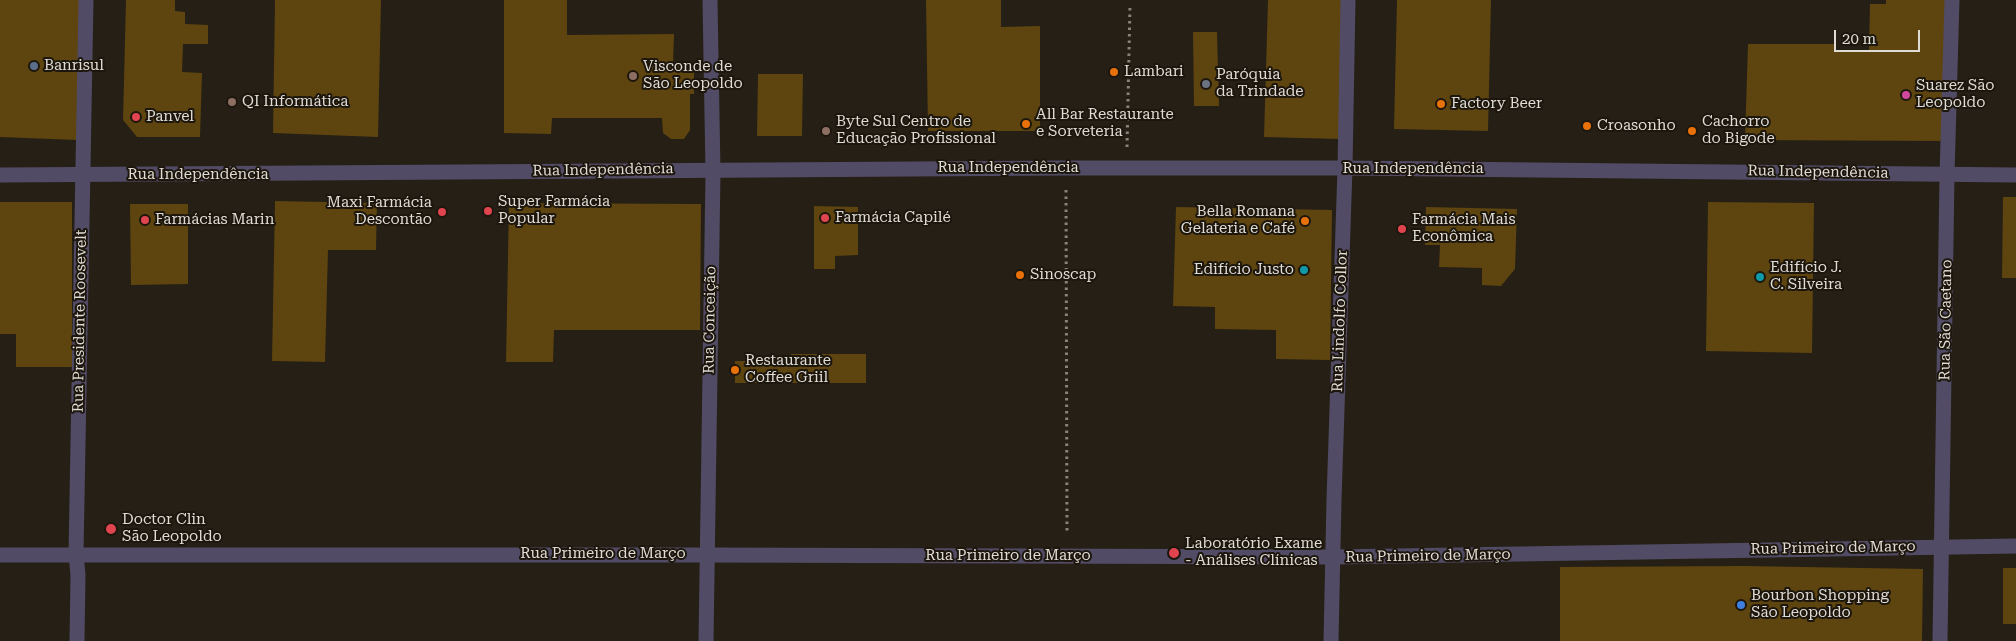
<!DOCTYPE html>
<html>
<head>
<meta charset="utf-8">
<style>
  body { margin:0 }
  #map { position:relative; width:2016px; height:641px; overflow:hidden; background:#251f16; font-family:"Roboto Serif",serif }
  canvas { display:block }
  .scale { position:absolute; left:1834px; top:30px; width:86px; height:22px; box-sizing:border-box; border:2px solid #dfdcd5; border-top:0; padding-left:6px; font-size:15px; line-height:18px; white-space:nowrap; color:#dfdcd5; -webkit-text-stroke:4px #1c160d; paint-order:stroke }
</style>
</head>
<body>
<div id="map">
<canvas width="2016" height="641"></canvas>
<div class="scale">20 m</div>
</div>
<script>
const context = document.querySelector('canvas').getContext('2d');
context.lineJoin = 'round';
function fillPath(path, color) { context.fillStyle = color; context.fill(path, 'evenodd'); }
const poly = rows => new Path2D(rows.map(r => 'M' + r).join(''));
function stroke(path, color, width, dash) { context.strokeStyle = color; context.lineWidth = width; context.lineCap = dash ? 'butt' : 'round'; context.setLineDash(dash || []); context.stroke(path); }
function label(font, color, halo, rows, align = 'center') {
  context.font = font + ' "Roboto Serif",serif'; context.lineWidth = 4; context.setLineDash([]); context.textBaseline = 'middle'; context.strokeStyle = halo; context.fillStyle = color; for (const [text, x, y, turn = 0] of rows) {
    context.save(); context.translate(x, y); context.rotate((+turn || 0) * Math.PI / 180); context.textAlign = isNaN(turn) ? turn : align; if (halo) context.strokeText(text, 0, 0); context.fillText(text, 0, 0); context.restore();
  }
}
fillPath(poly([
  [0,0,80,0,77,140,0,137],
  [126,0,175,0,175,11,185,12,185,24,208,25,208,44,183,44,182,72,202,73,200,137,137,137,123,120],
  [275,0,381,0,378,137,273,133],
  [504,0,567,0,567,35,674,34,673,65,694,65,694,94,690,94,690,130,684,139,671,139,663,133,662,118,552,118,551,134,504,133],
  [926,0,1001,0,1001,27,1040,26,1040,131,928,131],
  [1268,0,1345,0,1341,139,1264,137],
  [1397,0,1491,0,1488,131,1394,129],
  [1886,0,1946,0,1946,141,1745,140,1748,44,1836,44,1836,50,1869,50,1870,4,1886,4],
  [1193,32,1217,32,1219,106,1194,106],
  [758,74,803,74,802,136,757,136],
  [2003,197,2016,197,2016,278,2002,278],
  [275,201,377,203,376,250,328,250,325,362,272,361],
  [0,202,72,202,72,367,16,367,16,334,0,334],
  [1708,202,1814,203,1812,353,1706,351],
  [509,203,701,204,700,330,554,330,553,362,506,362],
  [130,204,188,204,188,284,131,285],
  [814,206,858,207,858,255,835,256,835,269,814,269],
  [1176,207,1332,210,1330,360,1276,359,1276,330,1215,329,1215,307,1173,306],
  [1426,207,1517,209,1515,269,1501,286,1482,285,1482,268,1439,267,1440,245,1425,245],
  [791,354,866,354,866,383,735,383,735,361,791,361],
  [1745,566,1923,569,1922,641,1560,641,1560,567],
  [2003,568,2016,568,2016,624,2003,624]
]), '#5e440f');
stroke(poly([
  [1127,147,1130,5],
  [1066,190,1067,534]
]), '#88847c', 3, [2.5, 4]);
stroke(poly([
  [77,641,78,575,76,554,86,0],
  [706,641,713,172,710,0],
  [1331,641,1334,500,1345,168,1348,0],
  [1940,641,1947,175,1952,0]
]), '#514b65', 15);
stroke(poly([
  [0,175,1066,168,1345,168,2016,175],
  [0,555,707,555,1333,557,2016,546]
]), '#514b65', 15);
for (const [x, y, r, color] of [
  [34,66,5,"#5c6f8a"],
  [1114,72,5,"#e8710a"],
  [633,76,5,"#8d6e63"],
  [1206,84,5,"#6b7280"],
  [1906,95,5,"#d1479c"],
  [232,102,5,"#8d6e63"],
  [1441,104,5,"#e8710a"],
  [136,117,5,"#e0444e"],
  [1026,124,5,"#e8710a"],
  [1587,126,5,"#e8710a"],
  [826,131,5,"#8d6e63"],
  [1692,131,5,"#e8710a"],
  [488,211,5,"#e0444e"],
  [442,212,5,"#e0444e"],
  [825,218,5,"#e0444e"],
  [145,220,5,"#e0444e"],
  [1305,221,5,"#e8710a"],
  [1402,229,5,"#e0444e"],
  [1304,270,5,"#0f9aa8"],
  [1020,275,5,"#e8710a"],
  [1760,277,5,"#0f9aa8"],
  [735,370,5,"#e8710a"],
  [111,529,6,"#e0444e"],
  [1174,553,6,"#e0444e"],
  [1741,605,5,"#3f7fe0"]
]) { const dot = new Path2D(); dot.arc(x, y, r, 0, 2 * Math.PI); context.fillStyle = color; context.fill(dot); stroke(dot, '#1c160d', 2); }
label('15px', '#dfdcd5', '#1c160d', [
  ["Banrisul",44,66],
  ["Visconde de",643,67],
  ["São Leopoldo",643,84],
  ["Lambari",1124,72],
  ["Paróquia",1216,75],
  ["da Trindade",1216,92],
  ["Suarez São",1916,86],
  ["Leopoldo",1916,103],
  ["QI Informática",242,102],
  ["Factory Beer",1451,104],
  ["All Bar Restaurante",1036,115],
  ["e Sorveteria",1036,132],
  ["Panvel",146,117],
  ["Byte Sul Centro de",836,122],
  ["Educação Profissional",836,139],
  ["Cachorro",1702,122],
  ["do Bigode",1702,139],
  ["Croasonho",1597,126],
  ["Super Farmácia",498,202],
  ["Popular",498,219],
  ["Maxi Farmácia",432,203,"right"],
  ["Descontão",432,220,"right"],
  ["Bella Romana",1295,212,"right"],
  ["Gelateria e Café",1295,229,"right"],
  ["Farmácia Capilé",835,218],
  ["Farmácias Marin",155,220],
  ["Farmácia Mais",1412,220],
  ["Econômica",1412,237],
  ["Edifício J.",1770,268],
  ["C. Silveira",1770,285],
  ["Edifício Justo",1294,270,"right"],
  ["Sinoscap",1030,275],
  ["Restaurante",745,361],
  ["Coffee Griil",745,378],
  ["Doctor Clin",122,520],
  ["São Leopoldo",122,537],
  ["Laboratório Exame",1185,544],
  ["- Análises Clínicas",1185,561],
  ["Bourbon Shopping",1751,596],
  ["São Leopoldo",1751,613]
], 'left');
label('15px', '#dfdcd5', '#1c160d', [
  ["Rua Independência",1008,168],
  ["Rua Independência",1413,169],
  ["Rua Independência",603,170,-1],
  ["Rua Independência",1818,172,1],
  ["Rua Independência",198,175],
  ["Rua Conceição",710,320,-89],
  ["Rua São Caetano",1946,320,-89],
  ["Rua Presidente Roosevelt",80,321,-89],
  ["Rua Lindolfo Collor",1340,321,-88],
  ["Rua Primeiro de Março",1833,548,-1],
  ["Rua Primeiro de Março",603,554],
  ["Rua Primeiro de Março",1008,556],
  ["Rua Primeiro de Março",1428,556,-1]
]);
</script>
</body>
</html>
